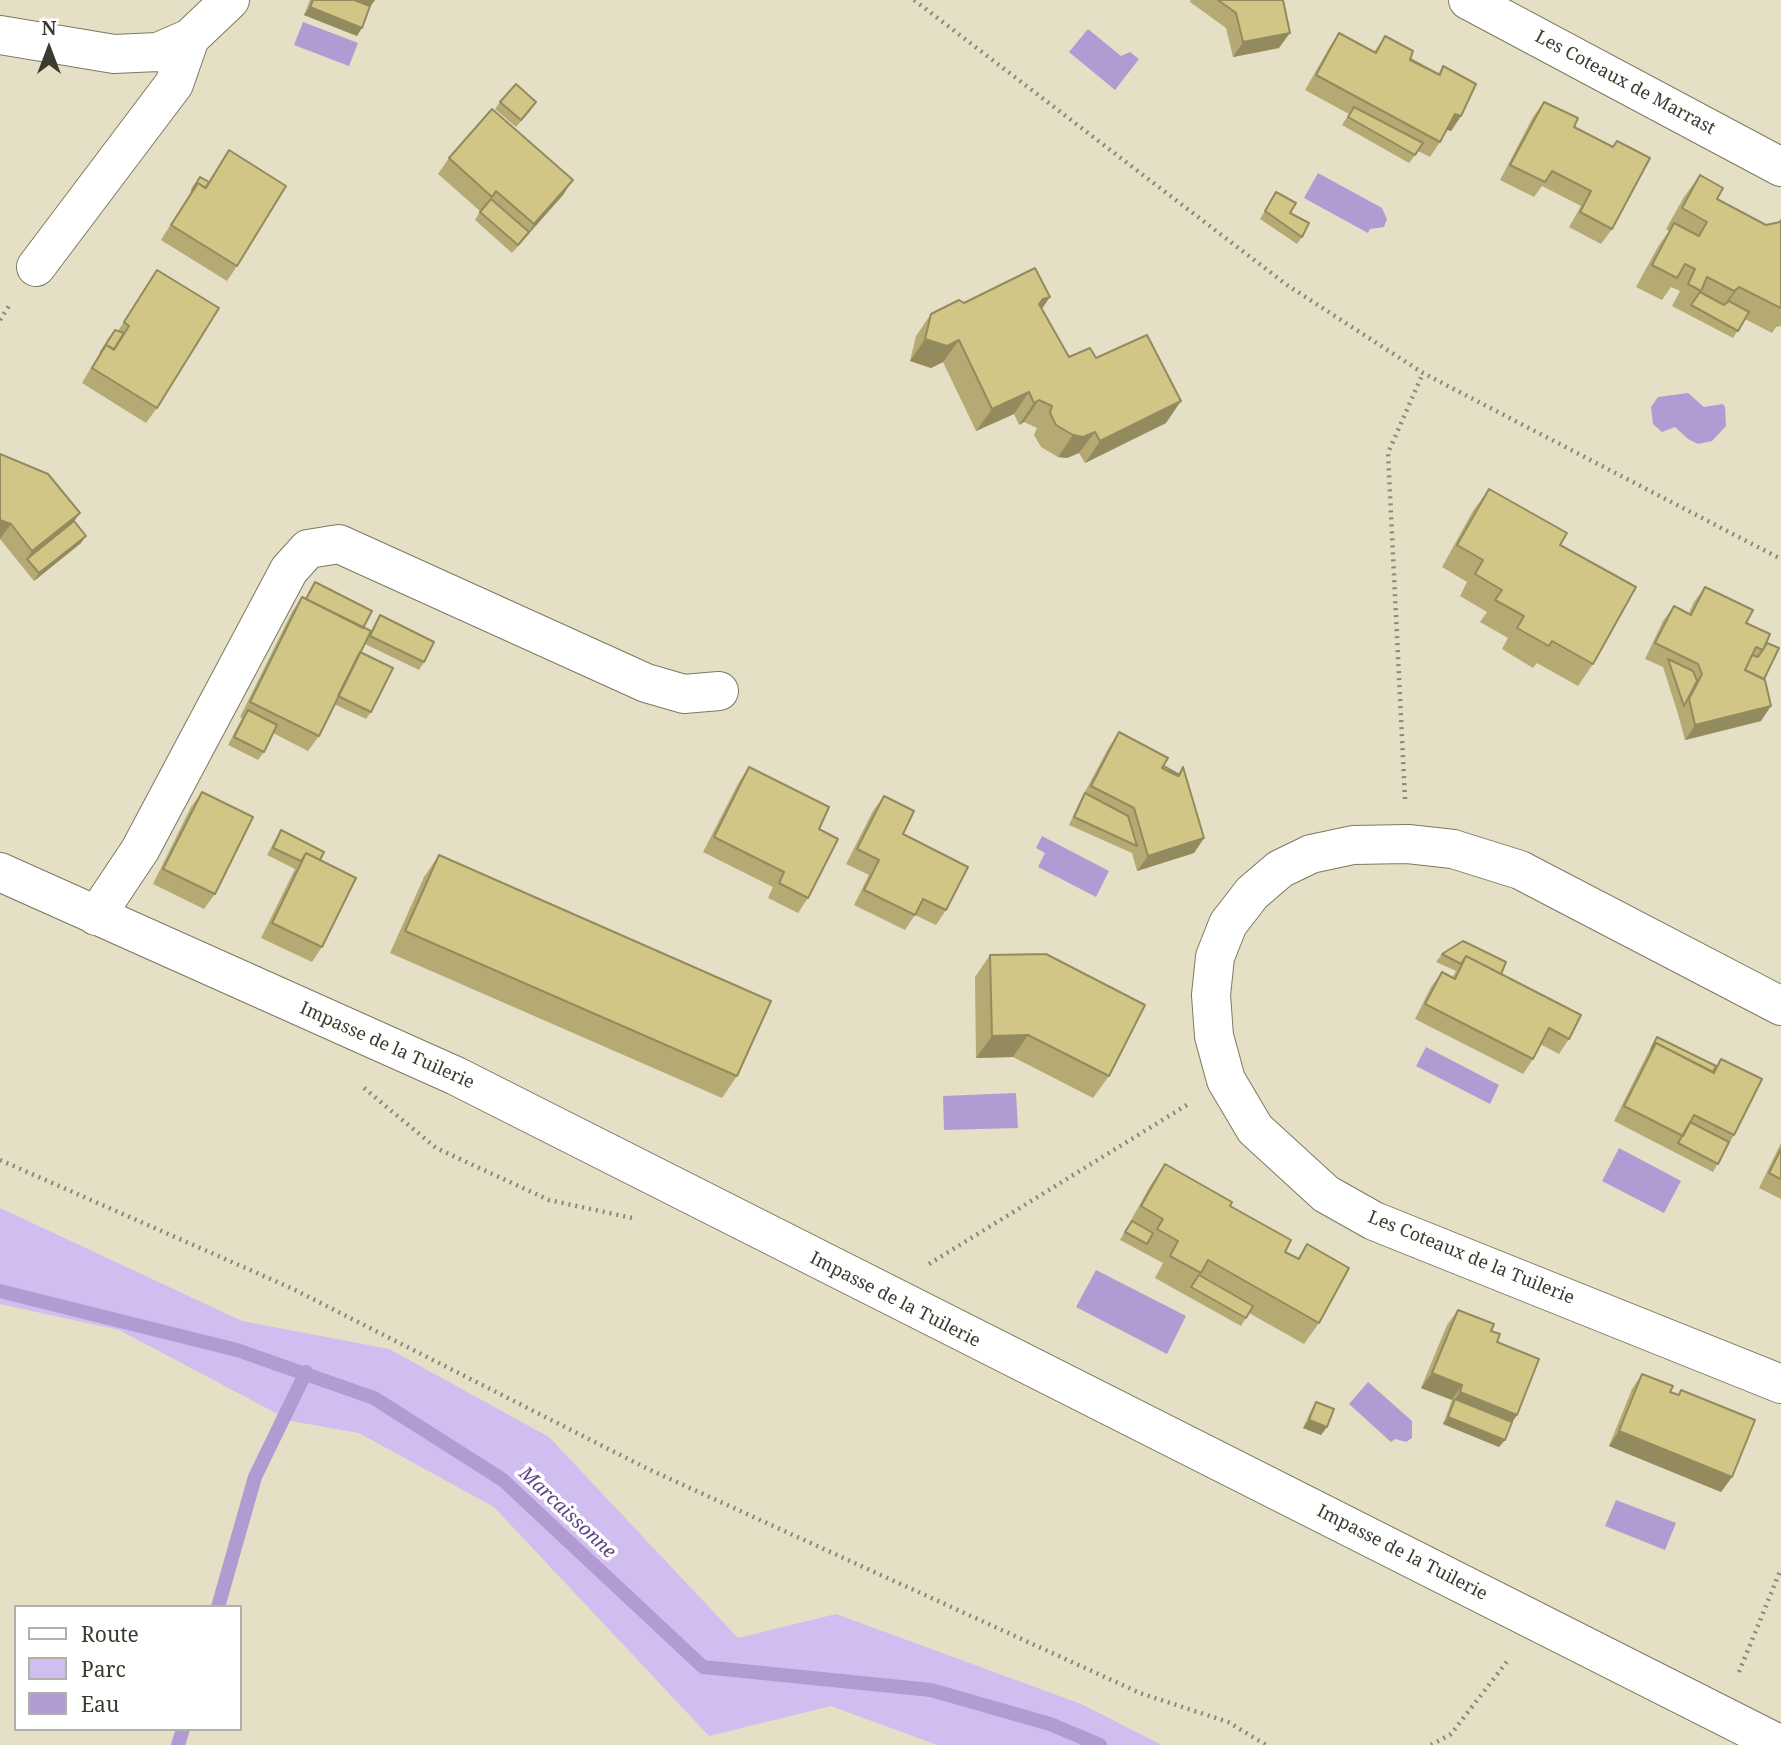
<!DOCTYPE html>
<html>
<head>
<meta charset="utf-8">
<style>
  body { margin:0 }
  #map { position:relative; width:1781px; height:1745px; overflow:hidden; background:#e4dfc5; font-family:"Noto Serif",serif }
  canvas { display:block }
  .legend { position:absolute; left:14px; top:1605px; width:228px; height:126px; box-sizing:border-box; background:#fff; border:2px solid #b1b1ac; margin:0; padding:9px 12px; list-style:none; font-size:21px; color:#3d3b30 }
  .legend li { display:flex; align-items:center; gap:14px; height:35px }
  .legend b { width:35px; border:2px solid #b1b1ac }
  .north { position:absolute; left:14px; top:14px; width:70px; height:70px; -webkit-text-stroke:5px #fff; paint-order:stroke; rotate:0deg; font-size:19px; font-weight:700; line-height:28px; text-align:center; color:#3d3b30 }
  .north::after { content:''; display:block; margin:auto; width:24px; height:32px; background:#3d3b30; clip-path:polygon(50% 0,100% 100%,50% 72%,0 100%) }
</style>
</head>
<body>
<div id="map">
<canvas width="1781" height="1745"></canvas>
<ul class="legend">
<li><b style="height:9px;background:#fff"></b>Route</li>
<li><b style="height:19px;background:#d1bdef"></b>Parc</li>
<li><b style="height:19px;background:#b29bd3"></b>Eau</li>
</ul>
<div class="north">N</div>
</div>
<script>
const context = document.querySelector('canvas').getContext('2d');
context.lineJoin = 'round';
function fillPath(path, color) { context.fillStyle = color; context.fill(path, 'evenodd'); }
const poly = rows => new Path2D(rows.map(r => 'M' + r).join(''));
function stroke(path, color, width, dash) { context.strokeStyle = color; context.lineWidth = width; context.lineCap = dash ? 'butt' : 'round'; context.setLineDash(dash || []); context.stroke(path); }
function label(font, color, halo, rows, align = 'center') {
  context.font = font + ' "Noto Serif",serif'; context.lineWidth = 7; context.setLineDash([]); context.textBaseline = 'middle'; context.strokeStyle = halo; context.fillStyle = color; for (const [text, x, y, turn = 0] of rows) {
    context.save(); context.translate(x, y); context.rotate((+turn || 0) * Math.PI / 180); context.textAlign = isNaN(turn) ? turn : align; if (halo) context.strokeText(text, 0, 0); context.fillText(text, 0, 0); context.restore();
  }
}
fillPath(poly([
  [0,1208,242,1321,389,1349,549,1437,738,1638,836,1614,1081,1704,1162,1745,937,1745,831,1706,709,1736,494,1507,359,1433,291,1421,119,1330,0,1304]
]), '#d1bdef');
fillPath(poly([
  [303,22,358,43,349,66,294,45],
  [1088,29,1121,56,1130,52,1139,59,1115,90,1069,52],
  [1318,173,1382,208,1387,219,1384,227,1370,229,1368,233,1304,198],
  [1688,393,1704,407,1723,404,1725,407,1726,426,1712,441,1698,444,1688,439,1675,427,1662,432,1653,424,1651,407,1658,397],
  [1042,836,1109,871,1096,897,1038,867,1045,853,1036,848],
  [1426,1047,1499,1085,1490,1104,1416,1066],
  [1016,1093,1018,1128,944,1130,943,1096],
  [1619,1148,1681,1181,1664,1213,1602,1181],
  [1096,1270,1186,1316,1167,1354,1076,1307],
  [1368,1382,1412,1421,1412,1438,1406,1442,1395,1439,1391,1442,1349,1404],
  [1616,1500,1676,1523,1665,1550,1605,1526]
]), '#b29bd3');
stroke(poly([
  [0,1291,237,1350,374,1398,503,1480,703,1667,931,1690,1050,1724,1100,1745],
  [218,1607,255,1477,306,1372],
  [178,1745,183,1729]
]), '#b29bd3', 14);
const minor = poly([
  [1468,0,1781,167],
  [0,35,114,54,158,52,190,38,230,0],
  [36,267,174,84,190,38],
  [0,872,456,1076,1781,1745],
  [96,916,140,850,289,570,308,549,339,544,646,683,684,694,719,691],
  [1781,1006,1520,870,1453,849,1408,844,1353,845,1311,854,1280,869,1252,893,1228,924,1215,957,1211,995,1214,1036,1226,1080,1255,1129,1326,1194,1374,1221,1781,1384]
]);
stroke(minor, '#7d7961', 40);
stroke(poly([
  [914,0,1287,285,1423,373,1781,559],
  [0,320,11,303],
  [1405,799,1388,453,1423,373],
  [364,1088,436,1148,549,1200,632,1218],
  [0,1160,291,1288,646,1468,1140,1693,1228,1722,1266,1745],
  [929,1264,1190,1103],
  [1739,1672,1781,1569],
  [1431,1745,1451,1734,1509,1659]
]), '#8c8976', 4.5, [2, 5]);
stroke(minor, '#fff', 38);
fillPath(poly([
  [310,0,375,0,370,6,357,36,304,15],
  [1191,0,1283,0,1279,48,1233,57,1226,28,1190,2],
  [1339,33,1374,52,1385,36,1410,59,1438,74,1443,66,1461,116,1451,131,1447,130,1440,142,1430,157,1418,151,1409,163,1342,125,1349,114,1305,90,1329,48],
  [500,102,531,110,516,127,495,109],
  [1544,102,1574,127,1612,229,1601,244,1569,227,1581,206,1542,186,1534,197,1500,180,1533,117],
  [229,150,237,266,227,281,161,240,200,177,208,182],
  [449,158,563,195,512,253,475,220,480,211,438,174],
  [1700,175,1717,199,1766,225,1780,222,1781,220,1781,326,1776,327,1772,333,1745,319,1733,338,1672,306,1680,291,1671,287,1662,300,1636,287,1659,245,1669,231,1666,229,1684,197],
  [1276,192,1290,213,1302,237,1297,244,1260,219],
  [157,270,157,408,146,423,82,383,109,337,118,331],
  [964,303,1042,309,1069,357,1096,358,1166,423,1085,463,1079,453,1067,458,1058,457,1041,447,1034,435,1037,428,1024,422,1019,425,1014,414,976,431,943,362,931,368,910,361,916,336,931,314],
  [0,454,80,513,74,521,81,543,34,581,0,539],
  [1489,489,1560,545,1593,664,1578,686,1537,663,1533,668,1502,649,1508,638,1480,622,1487,612,1460,596,1467,582,1442,567,1473,511],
  [315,582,363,628,360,652,371,712,366,719,334,704,319,736,308,751,273,733,264,752,258,760,228,745,242,718,240,717,292,612,302,597,305,599],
  [1705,587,1746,623,1767,643,1761,721,1685,740,1678,714,1663,667,1645,659,1663,621,1674,606,1689,613,1694,602],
  [380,615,424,662,419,670,365,644,375,623],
  [1119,732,1164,766,1178,774,1183,767,1204,838,1194,853,1137,871,1132,853,1069,825,1080,801,1109,747],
  [749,767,819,829,808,898,798,913,768,898,773,887,703,852,739,782],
  [202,792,215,894,204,909,153,884,191,807],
  [884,796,903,834,946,910,936,925,915,915,905,930,854,905,869,875,846,864,873,811],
  [281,830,320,860,322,947,312,962,261,938,295,869,267,855,276,838],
  [439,855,737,1076,722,1098,390,953,424,877],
  [1442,954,1501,974,1569,1039,1559,1054,1540,1044,1533,1059,1523,1074,1415,1019,1431,987,1442,972,1452,978,1456,971,1436,962],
  [990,955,1109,1076,1093,1098,1013,1057,976,1058,975,977],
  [1657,1037,1716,1066,1721,1059,1734,1135,1713,1172,1614,1121,1652,1045],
  [1781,1143,1781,1199,1759,1188],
  [1165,1164,1230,1206,1285,1252,1298,1258,1307,1244,1319,1323,1304,1344,1249,1313,1241,1326,1155,1278,1163,1263,1120,1240,1150,1186],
  [1458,1310,1491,1331,1497,1342,1517,1415,1512,1423,1505,1440,1499,1447,1443,1424,1452,1400,1421,1388,1447,1325],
  [1642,1374,1670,1392,1678,1395,1681,1390,1732,1477,1721,1492,1609,1446,1632,1389],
  [1316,1402,1327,1427,1321,1435,1303,1428,1311,1410]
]), '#b5aa74');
fillPath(poly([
  [329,0,375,0,365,14],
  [310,7,362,28,357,36,304,15],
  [1290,33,1279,48,1233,57,1243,42],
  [1455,114,1461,116,1451,131,1445,129],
  [573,180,563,195,524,239,534,224],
  [1739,287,1723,309,1718,313,1734,291],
  [1050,297,1035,319,1029,318,1043,299],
  [925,339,959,340,943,362,931,368,910,361],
  [1029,392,1014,414,976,431,992,409],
  [1039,400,1024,422,1019,425,1034,403],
  [1181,401,1166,423,1085,463,1100,441],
  [1095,432,1079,453,1067,458,1058,457,1073,435],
  [80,513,69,528,27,559,32,551],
  [0,520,11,524,0,539],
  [86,536,81,543,34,581,39,573],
  [1771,706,1761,721,1685,740,1695,725],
  [1204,838,1194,853,1137,871,1148,856],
  [1028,1035,1013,1057,976,1058,992,1036],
  [1432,1373,1462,1385,1452,1400,1421,1388],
  [1460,1392,1517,1415,1506,1430,1455,1399],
  [1448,1417,1505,1440,1499,1447,1443,1424],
  [1309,1420,1327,1427,1321,1435,1303,1428],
  [1619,1431,1732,1477,1721,1492,1609,1446]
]), '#938b5e');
const building = poly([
  [313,0,354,0,370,6,362,28,310,7,313,0],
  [1218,0,1283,0,1290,33,1243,42,1236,13,1218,0],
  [1339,33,1376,53,1385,36,1413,51,1410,60,1440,75,1443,66,1476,84,1461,116,1455,114,1440,142,1316,75,1339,33],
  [1410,59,1438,74,1410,60,1410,59],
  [516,84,536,102,521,120,500,102,516,84],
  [1544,102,1578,118,1574,127,1613,147,1617,141,1650,158,1612,229,1580,212,1591,191,1552,171,1545,182,1510,165,1544,102],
  [1354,107,1423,143,1415,155,1348,117,1354,107],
  [492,109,573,180,534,224,496,191,492,197,449,158,492,109],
  [229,150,286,186,237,266,171,225,198,183,206,188,229,150],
  [1700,175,1723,188,1717,199,1766,225,1780,222,1781,220,1781,308,1739,287,1734,291,1707,277,1701,291,1688,284,1695,269,1685,264,1677,278,1652,265,1674,223,1699,236,1707,222,1682,208,1700,175],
  [200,177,209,182,205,188,198,183,192,190,200,177],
  [1276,192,1296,203,1290,213,1309,223,1302,237,1265,211,1276,192],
  [491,199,529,232,518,245,480,212,491,199],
  [1035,268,1050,297,1043,299,1039,304,1069,357,1090,348,1096,358,1147,335,1181,401,1100,441,1095,432,1083,437,1073,435,1056,425,1050,413,1052,406,1039,400,1034,403,1029,392,992,409,959,340,947,346,925,339,931,314,959,300,964,303,1035,268],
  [157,270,219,308,157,408,92,368,106,345,114,350,129,326,124,322,157,270],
  [1700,292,1724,305,1729,301,1749,312,1738,331,1691,305,1700,292],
  [115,330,124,333,114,349,106,345,101,352,115,330],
  [0,454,48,474,80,513,32,551,11,524,0,520,0,454],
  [1489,489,1567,533,1560,545,1636,587,1593,664,1552,641,1549,646,1517,628,1524,616,1495,600,1502,590,1475,574,1483,560,1457,545,1489,489],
  [74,521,86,536,39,573,27,559,74,521],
  [315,582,372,611,363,628,306,599,315,582],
  [1705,587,1753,610,1746,623,1770,634,1763,650,1756,647,1745,670,1765,680,1771,706,1695,725,1689,699,1702,674,1698,664,1655,643,1674,606,1691,615,1705,587],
  [302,597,371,631,319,736,250,702,302,597],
  [380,615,434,642,424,662,370,636,380,615],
  [1767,643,1779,648,1764,679,1745,670,1752,655,1758,657,1767,643],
  [360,652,393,668,371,712,338,696,360,652],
  [1668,659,1693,671,1697,681,1684,706,1668,659],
  [248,710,277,725,264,752,234,737,248,710],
  [1119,732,1168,758,1162,768,1179,776,1183,767,1204,838,1148,856,1134,808,1091,786,1119,732],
  [1164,766,1178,774,1178,776,1162,768,1164,766],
  [749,767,829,807,819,829,838,839,808,898,779,883,784,872,714,837,749,767],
  [202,792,253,817,215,894,163,869,202,792],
  [1085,793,1128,816,1137,846,1074,817,1085,793],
  [884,796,914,811,903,834,968,867,946,910,923,899,915,915,864,890,879,860,857,849,884,796],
  [281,830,324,852,320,860,306,853,301,861,273,848,281,830],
  [306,853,356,878,322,947,272,923,306,853],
  [439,855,771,1001,737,1076,405,931,439,855],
  [1463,941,1506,962,1501,974,1466,956,1461,964,1442,954,1463,941],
  [1046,954,1145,1005,1109,1076,1028,1035,992,1036,990,955,1046,954],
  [1466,956,1581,1015,1569,1039,1549,1028,1533,1059,1425,1004,1442,972,1455,979,1466,956],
  [1657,1037,1716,1066,1713,1072,1656,1043,1651,1050,1657,1037],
  [1656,1043,1714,1073,1721,1059,1762,1079,1734,1135,1694,1115,1683,1136,1624,1106,1656,1043],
  [1690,1122,1729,1142,1718,1164,1678,1143,1690,1122],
  [1781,1149,1781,1179,1769,1173,1781,1149],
  [1165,1164,1232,1202,1230,1206,1291,1240,1285,1252,1299,1259,1307,1244,1349,1268,1319,1323,1208,1260,1201,1273,1170,1256,1178,1241,1157,1229,1163,1219,1141,1206,1165,1164],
  [1132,1221,1153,1233,1147,1244,1125,1232,1132,1221],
  [1199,1275,1253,1306,1246,1318,1191,1287,1199,1275],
  [1458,1310,1494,1324,1491,1331,1500,1334,1497,1342,1539,1359,1517,1415,1460,1392,1462,1385,1432,1373,1458,1310],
  [1642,1374,1673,1386,1670,1392,1679,1395,1681,1390,1755,1420,1732,1477,1619,1431,1642,1374],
  [1455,1399,1512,1422,1505,1440,1448,1417,1455,1399],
  [1316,1402,1334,1409,1327,1427,1309,1420,1316,1402]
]);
fillPath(building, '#d2c687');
stroke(building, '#938b5e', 2);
label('18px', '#3d3b30', '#fff', [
  ["Les Coteaux de Marrast",1625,83,28],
  ["Impasse de la Tuilerie",387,1046,24],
  ["Les Coteaux de la Tuilerie",1471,1258,22],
  ["Impasse de la Tuilerie",895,1300,27],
  ["Impasse de la Tuilerie",1402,1553,27]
]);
label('italic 19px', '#634489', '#fff', [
  ["Marcaissonne",567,1513,43]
]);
</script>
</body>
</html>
